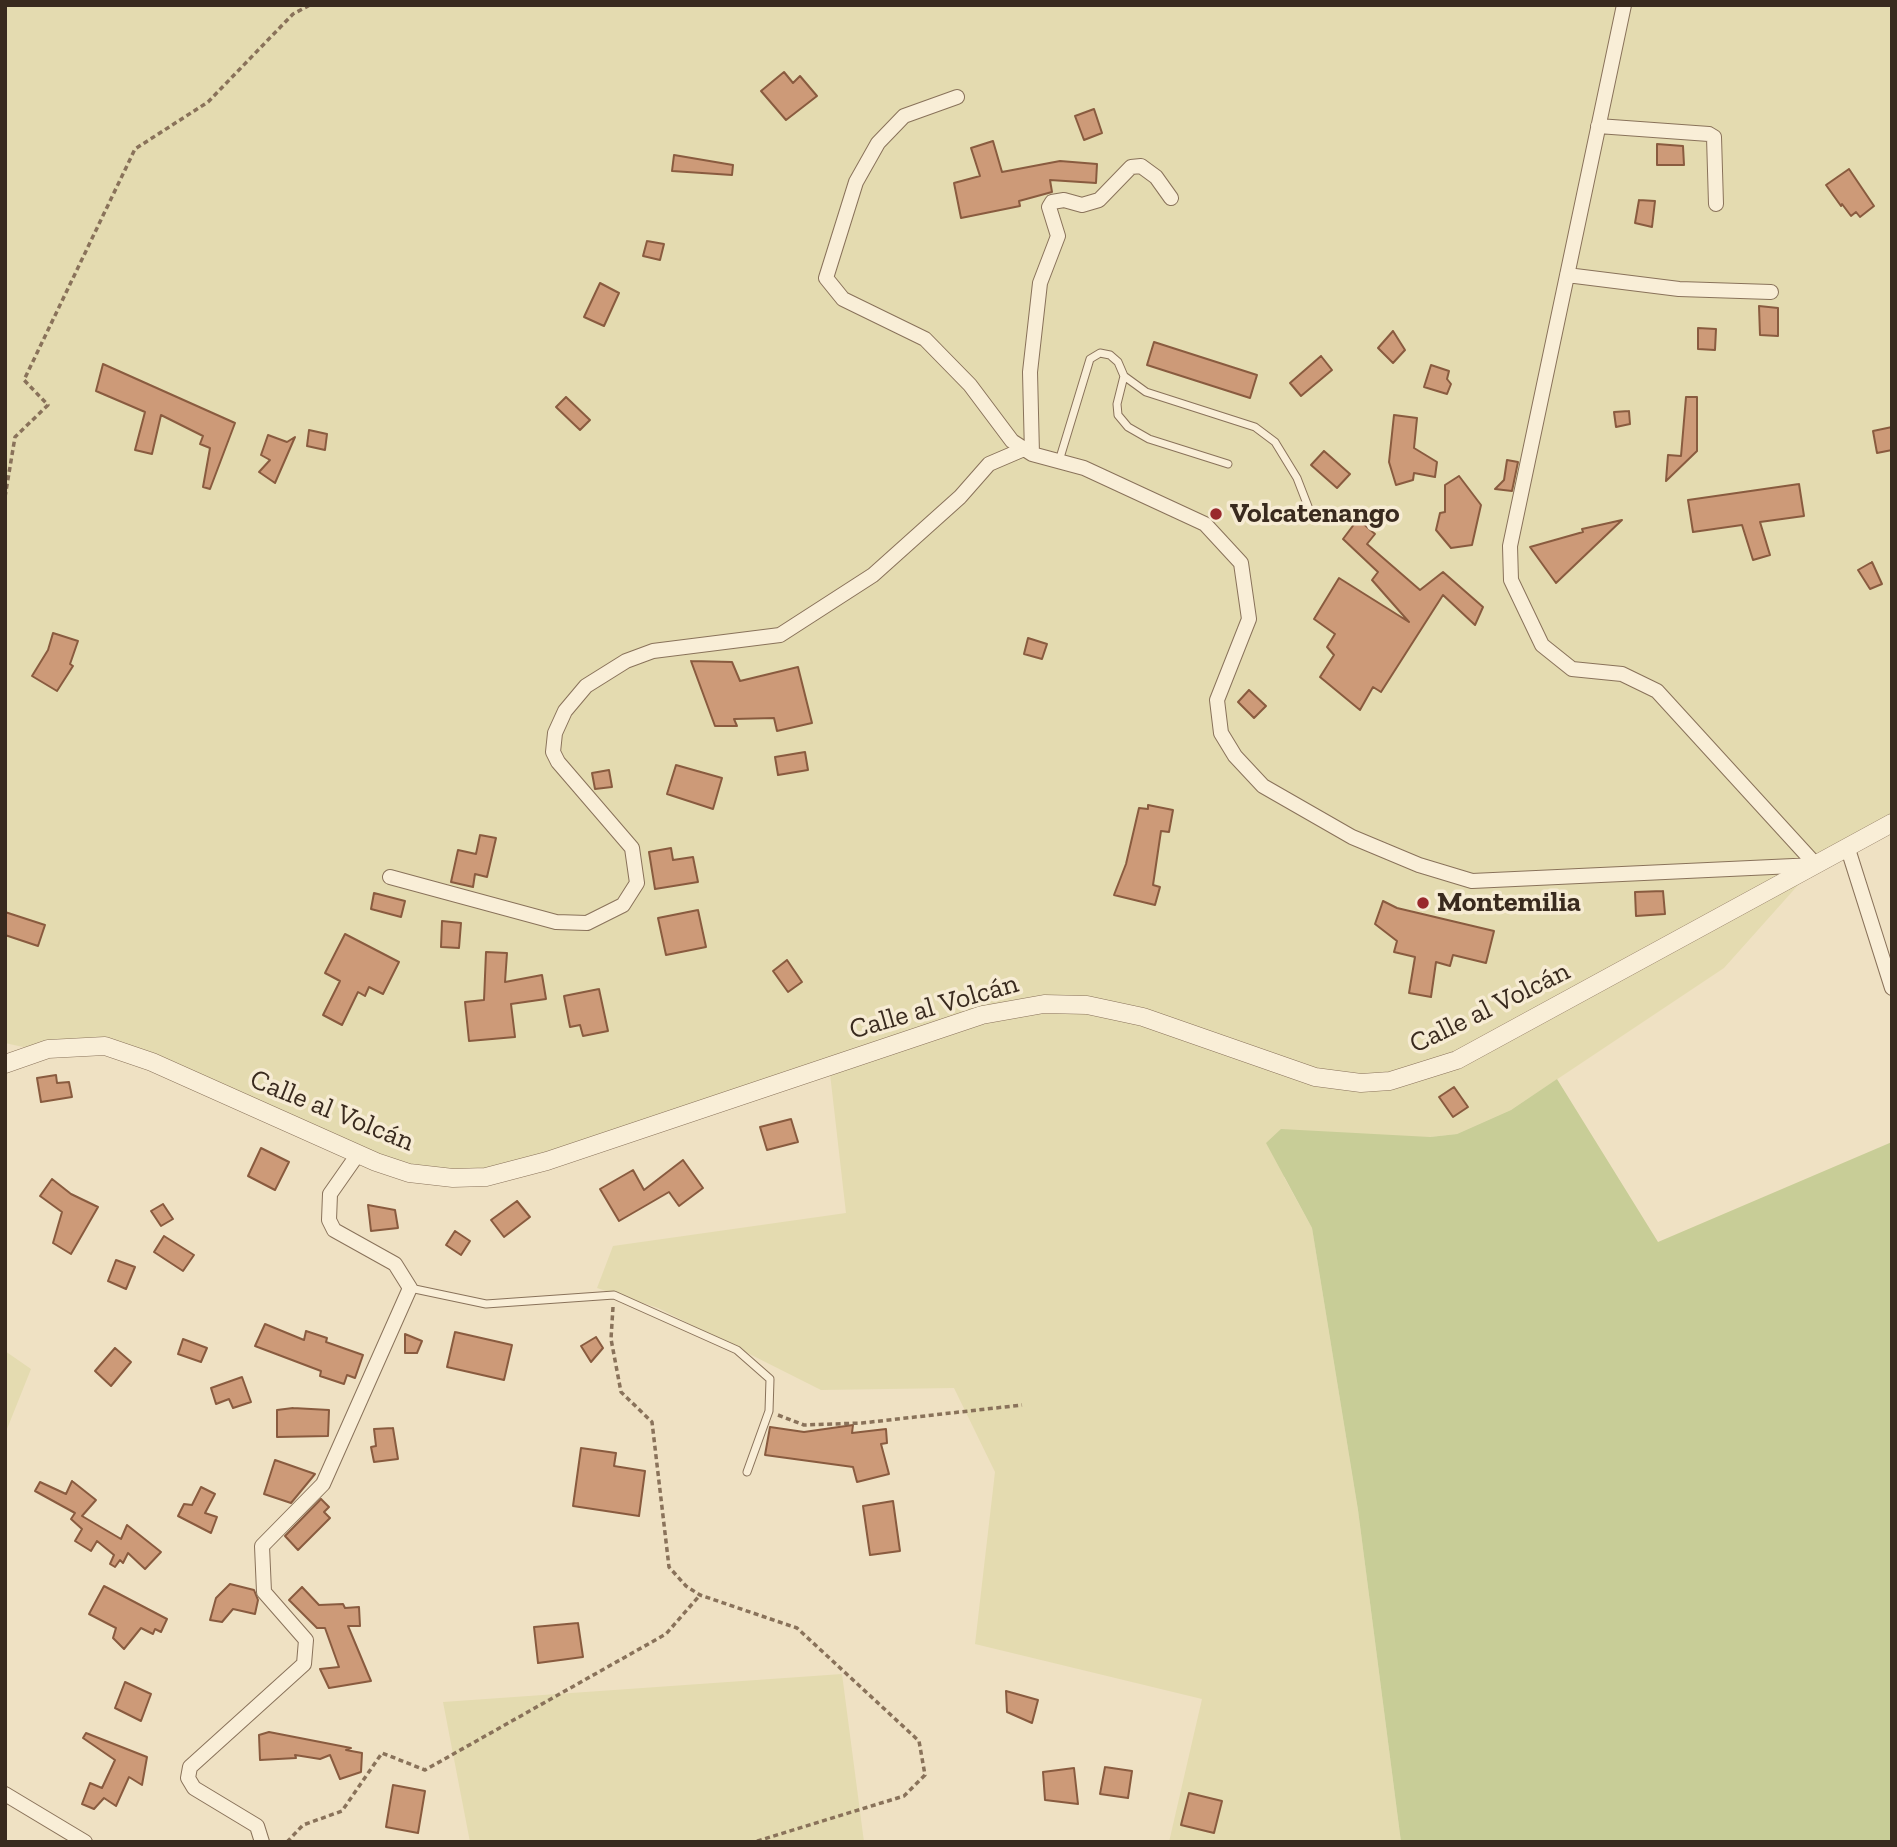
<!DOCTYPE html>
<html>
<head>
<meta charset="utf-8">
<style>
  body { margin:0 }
  #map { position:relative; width:1897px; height:1847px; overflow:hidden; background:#efe1c3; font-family:"Zilla Slab",serif }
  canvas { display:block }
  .frame { position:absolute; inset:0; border:7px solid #392a1e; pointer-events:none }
</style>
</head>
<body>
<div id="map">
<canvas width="1897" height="1847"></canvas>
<div class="frame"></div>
</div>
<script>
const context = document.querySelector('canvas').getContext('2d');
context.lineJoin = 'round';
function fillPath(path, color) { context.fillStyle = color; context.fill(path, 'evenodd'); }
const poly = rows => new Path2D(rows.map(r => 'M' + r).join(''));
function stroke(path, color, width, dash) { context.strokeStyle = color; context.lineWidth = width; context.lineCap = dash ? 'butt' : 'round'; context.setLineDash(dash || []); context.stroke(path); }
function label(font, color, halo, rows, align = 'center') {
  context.font = font + ' "Zilla Slab",serif'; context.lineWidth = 7; context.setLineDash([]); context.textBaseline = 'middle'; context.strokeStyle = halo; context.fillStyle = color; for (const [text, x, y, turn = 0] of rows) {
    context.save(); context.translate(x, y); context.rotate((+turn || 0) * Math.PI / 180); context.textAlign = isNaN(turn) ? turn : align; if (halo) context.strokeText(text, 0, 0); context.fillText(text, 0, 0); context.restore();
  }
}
fillPath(poly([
  [5,5,1892,5,1892,823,1816,865,1724,968,1511,1110,1457,1134,1430,1137,1284,1177,1312,1228,1358,1510,1401,1842,1169,1842,1202,1699,975,1644,995,1472,954,1388,821,1390,658,1308,597,1288,613,1246,846,1213,829,1065,486,1177,401,1170,135,1055,41,1051,5,1043],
  [5,1351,31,1369,5,1434],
  [842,1674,864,1842,470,1842,443,1702]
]), '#e4dbb0');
fillPath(poly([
  [1557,1079,1658,1242,1892,1142,1892,1842,1401,1842,1358,1510,1312,1228,1266,1143,1281,1129,1430,1137,1457,1134,1511,1110]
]), '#c8cd97');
const building = poly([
  [784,72,793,83,800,76,817,96,786,120,761,91,784,72],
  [1094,109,1102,133,1084,140,1075,116,1094,109],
  [993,141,1002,172,1060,161,1097,164,1096,183,1050,180,1052,192,1019,201,1020,206,961,218,954,183,980,176,971,148,993,141],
  [1657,144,1683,146,1684,165,1657,165,1657,144],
  [674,155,733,165,732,175,672,171,674,155],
  [1849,169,1874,206,1860,217,1856,212,1851,216,1842,204,1841,206,1826,185,1849,169],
  [1639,200,1655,201,1652,227,1635,223,1639,200],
  [647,241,664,244,660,260,643,256,647,241],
  [600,283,619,293,604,326,584,317,600,283],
  [1759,306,1778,308,1778,336,1760,335,1759,306],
  [1698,328,1716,329,1715,350,1698,349,1698,328],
  [1393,331,1405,350,1393,363,1378,348,1393,331],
  [1154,342,1257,375,1250,398,1147,365,1154,342],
  [1321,356,1332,370,1301,396,1290,383,1321,356],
  [103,364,235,423,210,489,203,487,210,448,200,444,203,436,161,415,152,454,135,450,145,412,96,391,103,364],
  [1431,365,1449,371,1447,379,1451,384,1447,394,1424,387,1431,365],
  [566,397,590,420,580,430,556,407,566,397],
  [1686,397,1697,397,1697,451,1666,481,1668,455,1681,456,1686,397],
  [1629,411,1630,424,1616,427,1614,412,1629,411],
  [1394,415,1417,418,1414,448,1437,462,1435,477,1414,473,1413,480,1396,485,1389,462,1394,415],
  [1892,427,1892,450,1877,453,1873,431,1892,427],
  [309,430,327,434,325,450,307,446,309,430],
  [268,435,287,442,295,437,275,483,259,472,270,460,261,455,268,435],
  [1324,451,1350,474,1337,488,1311,465,1324,451],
  [1507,460,1518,462,1512,491,1495,489,1504,480,1507,460],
  [1459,476,1481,505,1472,545,1451,548,1436,530,1440,513,1445,512,1445,485,1459,476],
  [1799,484,1804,516,1760,522,1770,555,1753,560,1742,525,1693,532,1688,500,1799,484],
  [1358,519,1375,534,1367,544,1420,590,1443,572,1483,607,1475,625,1443,595,1381,692,1373,687,1360,710,1320,677,1334,655,1327,647,1335,634,1314,619,1339,578,1409,622,1372,580,1378,572,1343,539,1358,519],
  [1622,520,1556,583,1530,547,1583,532,1582,529,1622,520],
  [1872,562,1882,584,1870,589,1858,570,1872,562],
  [53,633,78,641,70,664,73,666,57,691,32,676,48,650,53,633],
  [1028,638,1047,644,1042,659,1024,654,1028,638],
  [691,661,732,662,740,681,798,667,812,723,777,731,774,718,734,719,737,726,715,726,691,661],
  [1249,690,1266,706,1254,718,1238,702,1249,690],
  [805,752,808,770,778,775,775,757,805,752],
  [676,765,722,778,713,809,667,794,676,765],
  [609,770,612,787,595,789,592,773,609,770],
  [1148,805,1173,810,1169,832,1161,831,1153,885,1160,887,1155,905,1114,895,1126,864,1139,808,1148,809,1148,805],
  [480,835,496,838,487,877,475,874,473,887,451,882,458,850,476,854,480,835],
  [671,848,673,860,693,857,698,882,655,889,649,852,671,848],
  [1663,891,1665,914,1636,916,1635,892,1663,891],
  [374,893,405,901,401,917,371,909,374,893],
  [1383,901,1397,908,1494,931,1486,963,1453,955,1450,966,1436,962,1431,997,1409,993,1415,957,1394,952,1397,941,1375,924,1383,901],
  [698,910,706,947,666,955,658,918,698,910],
  [5,912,45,925,38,946,5,935,5,912],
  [442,921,461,923,459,948,441,947,442,921],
  [345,934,399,962,383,994,369,987,365,996,358,992,342,1025,323,1015,340,981,325,973,345,934],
  [486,952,507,953,505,982,542,975,546,999,511,1004,515,1037,469,1041,465,1002,484,1000,486,952],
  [787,960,802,982,788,992,773,971,787,960],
  [599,989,608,1031,583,1036,580,1025,570,1027,564,996,599,989],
  [56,1075,57,1083,69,1082,72,1097,41,1102,37,1078,56,1075],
  [1454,1087,1468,1107,1453,1117,1439,1097,1454,1087],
  [791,1119,798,1142,767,1150,760,1127,791,1119],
  [261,1148,289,1162,275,1190,248,1176,261,1148],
  [683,1160,703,1188,679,1206,669,1192,619,1221,600,1189,633,1170,644,1190,683,1160],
  [52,1179,71,1194,98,1207,71,1254,53,1243,62,1212,40,1196,52,1179],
  [517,1201,530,1217,504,1237,491,1220,517,1201],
  [163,1204,173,1219,161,1226,151,1211,163,1204],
  [368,1205,395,1210,398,1228,371,1231,368,1205],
  [455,1231,470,1241,461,1255,446,1245,455,1231],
  [164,1236,194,1255,183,1271,154,1252,164,1236],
  [116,1260,135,1267,126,1289,108,1281,116,1260],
  [265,1324,304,1340,306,1331,327,1338,326,1342,363,1355,355,1378,347,1375,344,1384,320,1376,321,1371,255,1346,265,1324],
  [455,1332,512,1345,504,1380,447,1367,455,1332],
  [405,1334,422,1341,417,1353,405,1353,405,1334],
  [596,1337,603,1348,591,1362,581,1346,596,1337],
  [183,1339,207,1348,201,1362,178,1354,183,1339],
  [115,1348,131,1362,111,1386,95,1371,115,1348],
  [242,1377,251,1402,233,1408,229,1399,216,1404,211,1388,242,1377],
  [293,1408,329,1410,328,1436,277,1437,277,1410,293,1408],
  [853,1425,852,1433,886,1429,887,1443,881,1444,889,1474,857,1482,853,1467,765,1455,770,1427,804,1432,853,1425],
  [393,1428,398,1459,374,1462,371,1447,376,1446,374,1429,393,1428],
  [581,1448,616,1453,614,1466,645,1471,639,1516,573,1506,581,1448],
  [275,1460,315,1474,291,1503,264,1494,275,1460],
  [72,1481,96,1500,82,1516,121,1539,127,1525,161,1552,145,1569,128,1553,123,1563,120,1560,115,1567,110,1564,114,1555,97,1541,91,1551,75,1541,82,1529,71,1519,75,1513,35,1491,40,1482,66,1494,72,1481],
  [201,1487,215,1494,205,1513,217,1517,211,1533,178,1516,184,1504,192,1505,201,1487],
  [321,1499,329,1507,324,1512,330,1518,298,1550,285,1536,321,1499],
  [893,1501,900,1551,870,1555,863,1506,893,1501],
  [230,1584,254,1590,258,1600,255,1614,233,1609,222,1622,210,1620,216,1598,230,1584],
  [104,1586,167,1619,161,1632,155,1629,153,1634,141,1628,124,1649,113,1638,116,1628,89,1614,104,1586],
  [302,1587,319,1605,343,1604,345,1608,359,1607,360,1626,348,1626,371,1681,329,1688,320,1669,339,1667,325,1628,317,1628,289,1600,302,1587],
  [578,1623,583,1657,538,1663,534,1627,578,1623],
  [125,1682,151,1694,141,1721,115,1708,125,1682],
  [1006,1691,1038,1700,1032,1723,1007,1712,1006,1691],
  [269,1732,351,1748,346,1750,362,1753,361,1772,340,1779,330,1755,320,1759,295,1755,296,1758,260,1760,259,1735,269,1732],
  [86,1733,147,1757,142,1785,129,1777,116,1806,104,1798,94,1809,82,1804,90,1783,102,1788,115,1760,83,1738,86,1733],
  [1105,1767,1132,1771,1128,1798,1100,1794,1105,1767],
  [1074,1768,1078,1804,1045,1800,1043,1772,1074,1768],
  [393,1785,425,1791,418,1833,386,1827,393,1785],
  [1189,1793,1222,1801,1214,1833,1181,1825,1189,1793]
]);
fillPath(building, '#cd9a78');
stroke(building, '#895b3f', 2);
const service = poly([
  [1124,376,1117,404,1118,415,1128,427,1149,439,1228,464],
  [1059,461,1090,359,1100,353,1110,355,1118,362,1124,376,1146,392,1255,427,1275,442,1297,478,1309,509],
  [410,1288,486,1304,614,1295,737,1350,770,1379,769,1411,747,1472]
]);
const minor = poly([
  [1624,5,1510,546,1511,580,1542,645,1572,669,1622,674,1657,691,1816,865],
  [957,97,904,116,878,143,856,182,826,278,843,299,925,339,970,385,1012,441,1032,454,1084,468,1205,524,1241,563,1249,619,1217,700,1221,733,1235,756,1263,786,1352,837,1419,865,1472,881,1815,865],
  [1598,126,1709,134,1714,137,1716,204],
  [1567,275,1679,289,1771,292],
  [1032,454,1030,372,1040,283,1058,236,1049,207,1052,202,1064,200,1082,205,1099,200,1131,167,1141,166,1156,177,1171,198],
  [1848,849,1892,988],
  [390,877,556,922,587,923,623,905,637,883,632,848,558,762,553,752,555,733,565,711,586,686,626,661,653,651,780,635,873,575,960,497,989,464,1024,449],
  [5,1794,85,1842],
  [262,1842,257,1826,194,1788,188,1778,190,1767,304,1664,306,1640,264,1592,262,1546,323,1484,410,1288,395,1264,334,1230,329,1220,330,1194,358,1154]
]);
const tertiary = poly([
  [5,1064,48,1049,105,1046,152,1062,376,1162,409,1173,453,1178,486,1177,547,1161,982,1015,1044,1004,1087,1005,1143,1017,1315,1077,1361,1083,1390,1081,1457,1060,1892,823]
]);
stroke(service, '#89725a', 9);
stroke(minor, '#89725a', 16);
stroke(tertiary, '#89725a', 19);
stroke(poly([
  [5,497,15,437,48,405,24,380,135,149,208,102,293,14,310,5],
  [613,1307,611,1339,621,1392,652,1422,669,1567,686,1586,700,1595,797,1628,919,1741,925,1775,904,1796,754,1842],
  [778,1415,804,1425,862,1423,1022,1405],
  [287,1842,303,1825,342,1811,382,1753,425,1770,666,1634,700,1595]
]), '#89725a', 3.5, [5, 3.5]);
stroke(service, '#f9eed7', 7);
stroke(minor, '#f9eed7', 14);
stroke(tertiary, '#f9eed7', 18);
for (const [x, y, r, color] of [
  [1216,514,7,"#99292c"],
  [1423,903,7,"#99292c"]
]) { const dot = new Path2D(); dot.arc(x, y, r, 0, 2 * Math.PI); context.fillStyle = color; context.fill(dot); stroke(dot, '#f6ebd3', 2.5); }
label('bold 28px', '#392a1e', '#f6ebd3', [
  ["Volcatenango",1230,514],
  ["Montemilia",1437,903]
], 'left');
label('28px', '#392a1e', '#f6ebd3', [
  ["Calle al Volcán",934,1007,-16],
  ["Calle al Volcán",1490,1008,-26],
  ["Calle al Volcán",332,1111,22]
]);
</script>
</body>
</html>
